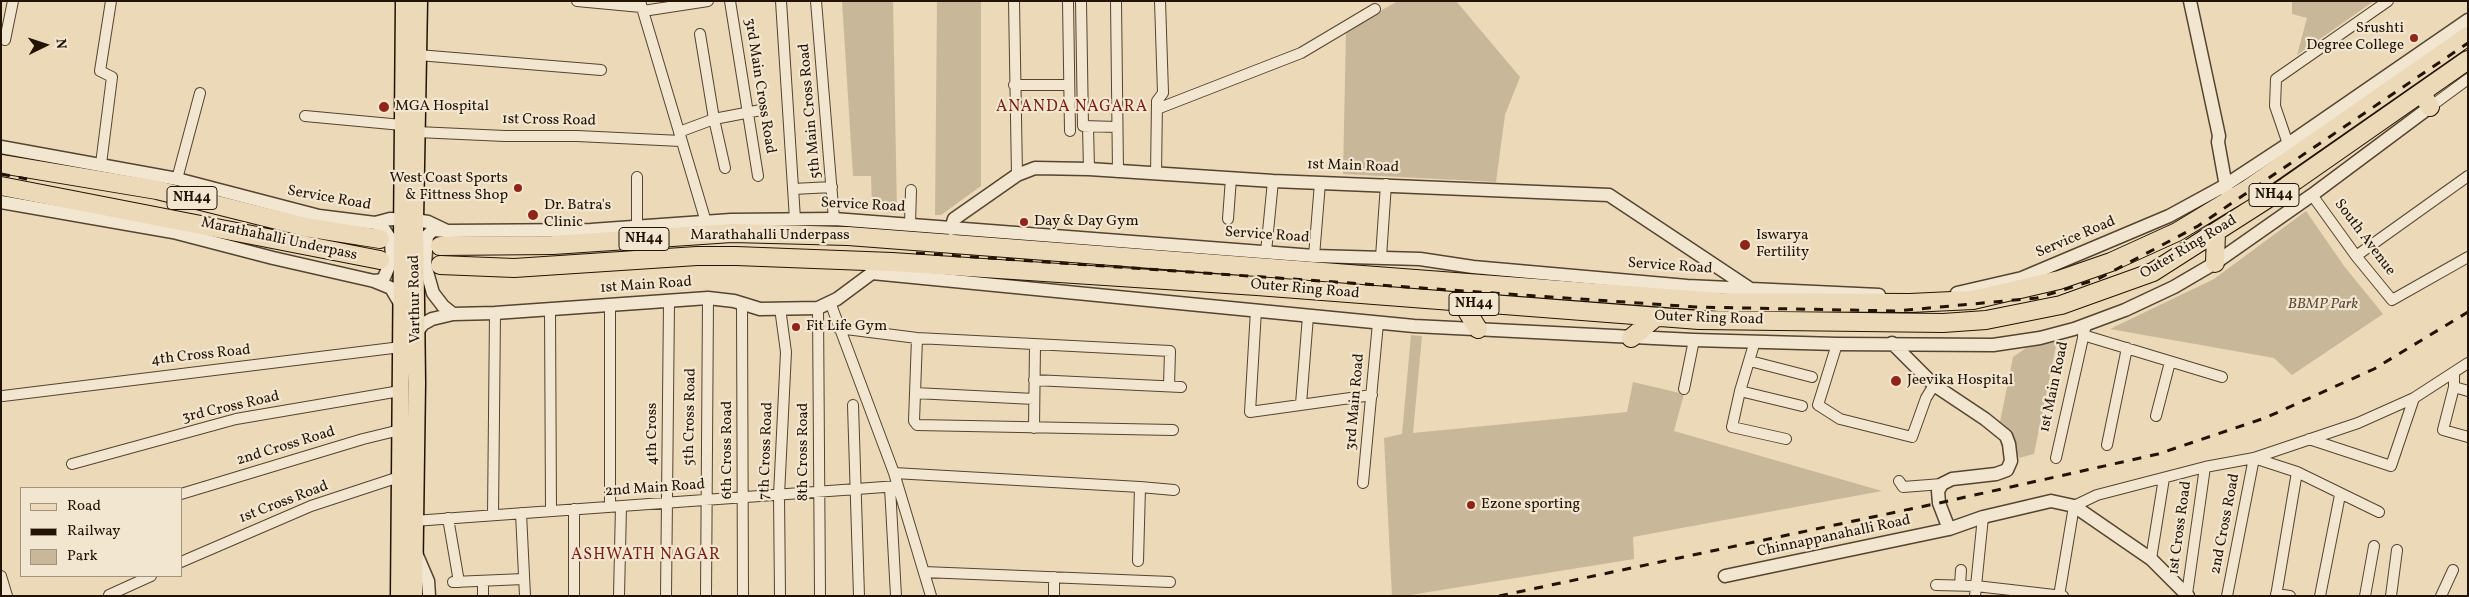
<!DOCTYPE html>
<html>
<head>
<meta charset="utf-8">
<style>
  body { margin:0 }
  #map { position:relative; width:2469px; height:597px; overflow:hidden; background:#ebd9b8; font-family:Vollkorn,serif }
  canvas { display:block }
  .frame { position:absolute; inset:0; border:2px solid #221303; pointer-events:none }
  .legend { position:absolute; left:20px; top:487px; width:162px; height:90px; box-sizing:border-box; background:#f2e6d1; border:1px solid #9f927f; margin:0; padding:6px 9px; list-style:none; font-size:15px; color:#221303 }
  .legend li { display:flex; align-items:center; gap:10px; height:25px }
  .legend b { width:25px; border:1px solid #9f927f }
  .north { position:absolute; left:20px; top:20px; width:50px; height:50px; -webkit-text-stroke:4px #f2e6d1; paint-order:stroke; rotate:86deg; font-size:14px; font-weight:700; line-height:20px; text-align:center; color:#221303 }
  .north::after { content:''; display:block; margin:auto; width:18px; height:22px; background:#221303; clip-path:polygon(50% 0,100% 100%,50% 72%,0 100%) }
</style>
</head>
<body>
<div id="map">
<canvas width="2469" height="597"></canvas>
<div class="frame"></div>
<ul class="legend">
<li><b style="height:6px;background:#ebd9b8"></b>Road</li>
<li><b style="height:6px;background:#221303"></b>Railway</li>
<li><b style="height:14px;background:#c9b799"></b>Park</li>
</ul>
<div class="north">N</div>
</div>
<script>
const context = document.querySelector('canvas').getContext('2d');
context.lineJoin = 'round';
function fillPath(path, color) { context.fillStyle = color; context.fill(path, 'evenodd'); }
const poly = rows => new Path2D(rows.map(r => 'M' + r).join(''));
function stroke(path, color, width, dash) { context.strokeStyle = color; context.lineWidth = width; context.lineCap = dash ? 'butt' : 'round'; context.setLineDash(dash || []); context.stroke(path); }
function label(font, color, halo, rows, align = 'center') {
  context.font = font + ' Vollkorn,serif'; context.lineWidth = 4.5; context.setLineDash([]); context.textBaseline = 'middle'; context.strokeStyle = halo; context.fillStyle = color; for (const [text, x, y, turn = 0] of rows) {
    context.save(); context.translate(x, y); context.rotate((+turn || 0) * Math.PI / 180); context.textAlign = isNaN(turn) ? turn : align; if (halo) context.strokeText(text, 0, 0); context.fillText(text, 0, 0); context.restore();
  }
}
fillPath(poly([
  [842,1,893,1,897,213,872,211,871,176,853,176],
  [937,1,981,1,981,186,941,215,935,215],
  [1398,1,1456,1,1520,77,1505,115,1496,182,1343,174,1346,30],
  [2292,1,2374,1,2297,55,2307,18,2292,14],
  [2306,211,2344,266,2383,314,2292,375,2274,358,2110,329,2214,279],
  [1411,335,1422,336,1413,433,1627,412,1633,382,1684,394,1674,431,1882,491,1633,537,1634,559,1404,596,1392,596,1384,438,1402,434],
  [2057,341,2034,454,2019,458,2011,431,2000,422,2013,357,2026,348]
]), '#c9b799');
const minor = poly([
  [577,1,641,7],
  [640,1,706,222],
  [730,1,758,176],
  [781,1,795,219],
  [816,1,834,219],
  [1014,1,1017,175],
  [1068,1,1070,131],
  [1081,1,1083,126,1117,127],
  [1116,1,1118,172],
  [643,11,708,1],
  [700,34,714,119,725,168],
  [5,40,13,1],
  [418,55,601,70],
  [1014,85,1069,85],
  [2430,107,2468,79],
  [1157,109,1301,53,1375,9],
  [305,116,402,125],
  [1088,126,1089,169],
  [417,132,505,136,577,136,681,141],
  [679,132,714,119,761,110],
  [2288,144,2275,106,2276,79,2388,1],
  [101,164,112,77,100,71,111,1],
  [1156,174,1157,101,1163,93,1160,1],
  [177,179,200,93],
  [793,189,832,187],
  [2312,195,2356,256,2392,300,2468,257],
  [1228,219,1231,178],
  [910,224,911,190],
  [637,228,637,177],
  [1266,252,1273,181],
  [1314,256,1320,183],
  [2356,256,2468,176],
  [1381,257,1386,184],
  [830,302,894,473,931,596],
  [742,303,743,596],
  [780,308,786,352,779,495,780,596],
  [818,308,820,596],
  [550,309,551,511],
  [1256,310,1250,412,1372,395],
  [838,328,917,338,1170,351,1169,386],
  [2083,335,2222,377],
  [917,338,914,421,917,425,1173,430],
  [1755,341,1740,391,1802,406],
  [1837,344,1818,405,1840,419,1912,437,1926,398,1934,385],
  [1750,361,1812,377],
  [2454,373,2454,387,2443,430,2468,437],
  [1034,380,1181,387],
  [2454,387,2468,391],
  [1684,389,1694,340],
  [1740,391,1732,427,1786,439],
  [915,393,1034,399],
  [3,396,401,347],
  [1301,404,1308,316],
  [853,405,859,596],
  [2156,416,2170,362],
  [1034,428,1035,345],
  [2309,439,2391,466,2414,398],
  [2107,445,2127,348],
  [2056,458,2085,329],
  [72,464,236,419,400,391],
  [894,473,1140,487,1138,561],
  [1899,481,1903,487,1942,484],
  [1363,483,1378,323],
  [890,487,896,596],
  [1140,487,1174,490],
  [181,494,363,439,400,430],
  [610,507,610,305],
  [521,513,525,596],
  [493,515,495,313],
  [448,518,459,582],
  [414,521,898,486],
  [2151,559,2164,478],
  [181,562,311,506,399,477],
  [924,572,1170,582],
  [1,576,7,596],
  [483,581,483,596],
  [453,582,524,579],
  [1936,585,1976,586,2063,596],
  [1960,585,1961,570],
  [2187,594,2205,467],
  [2276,594,2290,596],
  [109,595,151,576],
  [574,596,574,509],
  [619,596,621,506],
  [666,596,669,302],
  [706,596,708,298],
  [1054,596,1054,577],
  [1975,596,1983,517],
  [2059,596,2074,506,2097,495,2205,467,2254,458,2358,423,2414,398,2468,363],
  [2227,596,2254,458,2297,472,2379,512],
  [2276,596,2297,472],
  [2320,596,2340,495],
  [2365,596,2374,546],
  [2391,596,2397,550],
  [2441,596,2453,570]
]);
const tertiary = poly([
  [2190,1,2219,136,2218,142,2227,192],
  [1,147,177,179,319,216,375,223,390,219,415,220,428,222,447,231,591,230,731,220,834,219,1314,256,1420,259,1473,267,1687,286,1879,295],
  [1,202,173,232,273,258,374,281,391,288,401,305],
  [951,229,954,219,1017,175,1035,168,1089,169,1273,181,1609,195,1749,288],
  [445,231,433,230,427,236,425,265,433,293,443,306,453,314],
  [374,281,383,280,392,259,391,240,383,228,375,223],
  [1957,293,2022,278,2169,216,2224,186,2288,144,2468,20],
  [417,332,423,324,432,319,453,314,495,313,708,298,734,301,760,309,818,308,837,299,872,273,1414,326,1694,340,1837,344,1993,345,2040,338,2074,329,2125,310,2174,287,2215,263,2312,195,2430,107],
  [1892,343,1934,385,1985,419,2006,436,2009,444,2011,461,2007,470,1996,474,1952,479,1942,484,1938,491,1939,503,1949,529],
  [416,553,428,581,429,596],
  [1725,576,1949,529,1983,517,2051,501,2074,506,2151,559,2188,596]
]);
const primary = poly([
  [399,596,404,1],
  [414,596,417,383,415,220,419,1]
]);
const trunk = poly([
  [2422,93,2430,107],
  [1,164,157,190,305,227,380,239],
  [1,186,380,260],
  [440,246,553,245,732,233,848,236,1719,302,1910,303,1973,300,2059,280,2111,262,2177,232,2248,189,2468,36],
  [2215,263,2216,233],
  [440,265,514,268,697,256,736,256,892,262,1257,286,1699,320,1943,323,1986,320,2061,305,2153,272,2286,187,2468,60],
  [1462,303,1478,329],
  [1631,338,1656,317]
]);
stroke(minor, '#544430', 12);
stroke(tertiary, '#544430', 15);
stroke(primary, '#221303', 19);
stroke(trunk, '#221303', 20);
stroke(minor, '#f2e6d1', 10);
stroke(tertiary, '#f2e6d1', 12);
stroke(primary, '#ebd9b8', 16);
stroke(trunk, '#ebd9b8', 18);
stroke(poly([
  [1,174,27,179],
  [916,253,1696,307,1897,311,2037,298,2098,279,2198,226,2468,43],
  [1499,596,1939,503,2158,454,2265,418,2374,369,2468,312]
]), '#221303', 3, [9, 9]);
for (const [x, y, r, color] of [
  [2414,38,5,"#8f2418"],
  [384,107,6,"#8f2418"],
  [518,188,5,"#8f2418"],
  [533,215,6,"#8f2418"],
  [1024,222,5,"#8f2418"],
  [1745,245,6,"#8f2418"],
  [796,327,5,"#8f2418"],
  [1896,381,6,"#8f2418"],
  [1471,505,5,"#8f2418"]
]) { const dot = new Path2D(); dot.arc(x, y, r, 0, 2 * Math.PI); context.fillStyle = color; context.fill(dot); stroke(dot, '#f2e6d1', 2); }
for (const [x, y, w] of [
  [2274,195,50],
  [192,198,50],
  [644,239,50],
  [1474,304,50]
]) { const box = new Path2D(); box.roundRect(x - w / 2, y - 11.5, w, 23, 4); context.fillStyle = '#f2e6d1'; context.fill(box); stroke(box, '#221303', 1); }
label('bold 14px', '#221303', null, [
  ["NH44",2274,195],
  ["NH44",192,198],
  ["NH44",644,239],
  ["NH44",1474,304]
]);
label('15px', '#221303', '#f2e6d1', [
  ["Srushti",2404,29,"right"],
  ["Degree College",2404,46,"right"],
  ["MGA Hospital",395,107],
  ["West Coast Sports",508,179,"right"],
  ["& Fittness Shop",508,196,"right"],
  ["Dr. Batra's",544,206],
  ["Clinic",544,223],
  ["Day & Day Gym",1034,222],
  ["Iswarya",1756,236],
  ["Fertility",1756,253],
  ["Fit Life Gym",806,327],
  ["Jeevika Hospital",1907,381],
  ["Ezone sporting",1481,505]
], 'left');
label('15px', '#221303', '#f2e6d1', [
  ["3rd Main Cross Road",759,86,81],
  ["5th Main Cross Road",811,111,-95],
  ["1st Cross Road",549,121,1],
  ["1st Main Road",1353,167,2],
  ["Service Road",329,199,10],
  ["Service Road",863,206,3],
  ["Marathahalli Underpass",770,236],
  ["Service Road",1267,236,4],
  ["Service Road",2076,238,-23],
  ["South Avenue",2364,238,53],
  ["Marathahalli Underpass",279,240,12],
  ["Outer Ring Road",2189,248,-31],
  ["Service Road",1670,267,4],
  ["1st Main Road",646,286,-4],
  ["Outer Ring Road",1305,290,5],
  ["Varthur Road",416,299,-91],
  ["Outer Ring Road",1709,319,2],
  ["4th Cross Road",201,356,-6],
  ["1st Main Road",2055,387,-78],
  ["3rd Main Road",1356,402,-85],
  ["3rd Cross Road",231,408,-13],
  ["5th Cross Road",691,417,-89],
  ["4th Cross",653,434,-90],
  ["2nd Cross Road",286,447,-17],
  ["6th Cross Road",728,450,-90],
  ["7th Cross Road",767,451,-88],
  ["8th Cross Road",804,452,-90],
  ["2nd Main Road",655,489,-4],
  ["1st Cross Road",284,503,-21],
  ["2nd Cross Road",2226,524,-79],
  ["1st Cross Road",2181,528,-82],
  ["Chinnappanahalli Road",1834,537,-12]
]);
label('italic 15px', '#5c4c38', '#f2e6d1', [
  ["BBMP Park",2323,305]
]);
context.letterSpacing = '1px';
label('16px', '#7a1f14', '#f2e6d1', [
  ["ANANDA NAGARA",1072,108],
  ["ASHWATH NAGAR",646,556]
]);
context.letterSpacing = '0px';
</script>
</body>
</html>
